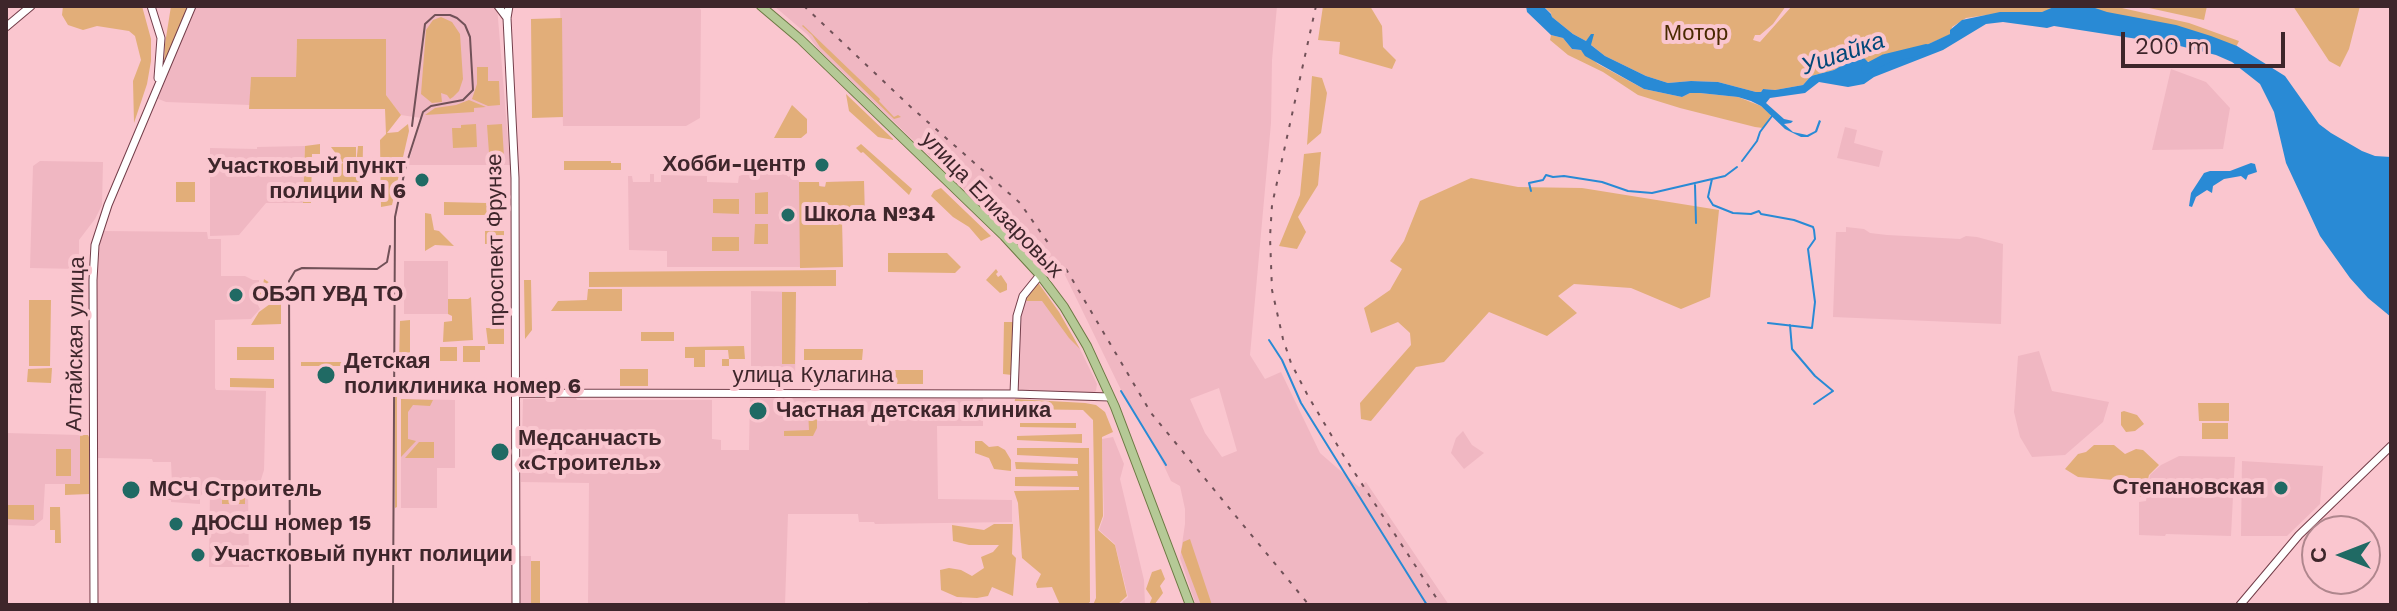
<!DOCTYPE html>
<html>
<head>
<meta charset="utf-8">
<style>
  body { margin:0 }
  #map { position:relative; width:2397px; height:611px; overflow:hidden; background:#fac6cf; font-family:"Work Sans",sans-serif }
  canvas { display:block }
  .frame { position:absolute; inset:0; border:8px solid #3e262b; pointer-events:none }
  .north { position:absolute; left:2301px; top:515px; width:80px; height:80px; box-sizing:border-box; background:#fac6cf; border:2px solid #af868d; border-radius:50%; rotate:270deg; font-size:22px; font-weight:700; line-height:32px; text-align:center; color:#3e262b }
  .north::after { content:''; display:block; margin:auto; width:28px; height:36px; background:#206a64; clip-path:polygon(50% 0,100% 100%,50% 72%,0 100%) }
  .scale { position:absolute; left:2121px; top:32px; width:164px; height:36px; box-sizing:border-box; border:4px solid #3e262b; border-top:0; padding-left:10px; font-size:24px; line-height:28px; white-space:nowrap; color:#3e262b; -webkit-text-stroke:6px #fac6cf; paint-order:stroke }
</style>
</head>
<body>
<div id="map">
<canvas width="2397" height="611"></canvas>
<div class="frame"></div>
<div class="north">С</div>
<div class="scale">200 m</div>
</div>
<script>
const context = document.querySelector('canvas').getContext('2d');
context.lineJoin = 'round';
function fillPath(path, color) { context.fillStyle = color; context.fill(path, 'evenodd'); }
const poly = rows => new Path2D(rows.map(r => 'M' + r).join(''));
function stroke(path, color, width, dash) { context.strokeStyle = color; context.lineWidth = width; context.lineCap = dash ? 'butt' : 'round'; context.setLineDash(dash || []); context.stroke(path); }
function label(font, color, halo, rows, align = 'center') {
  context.font = font + ' "Work Sans",sans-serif'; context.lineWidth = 8; context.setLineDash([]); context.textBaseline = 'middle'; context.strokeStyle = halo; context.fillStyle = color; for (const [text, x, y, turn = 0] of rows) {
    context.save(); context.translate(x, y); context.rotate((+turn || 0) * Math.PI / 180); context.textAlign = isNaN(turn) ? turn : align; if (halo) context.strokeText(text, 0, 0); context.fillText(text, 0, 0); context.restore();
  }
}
fillPath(poly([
  [196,6,497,6,510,165,408,165,421,118,401,115,386,95,386,39,297,39,296,77,251,77,250,105,166,102,156,98],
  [560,6,698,6,701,10,700,118,686,126,563,126],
  [774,6,1277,6,1272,60,1271,123,1250,355,1265,379,1281,372,1320,453,1359,487,1366,482,1449,605,1196,605,1180,558,1185,524,1185,509,1180,486,1171,481,1152,440,1122,392,1063,271,1055,260,1043,269,1008,231,818,49,808,35],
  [1219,388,1237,451,1222,457,1205,433,1190,399],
  [2171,69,2206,82,2230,108,2223,149,2152,150],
  [1845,127,1857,130,1854,143,1883,151,1879,167,1837,158],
  [305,146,303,203,266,203,239,235,210,236,210,148,257,149,257,147],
  [40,161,103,162,102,205,95,219,79,240,79,269,30,268,33,166],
  [650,174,654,174,654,182,661,182,661,175,707,176,707,182,738,183,739,176,745,174,785,174,789,177,791,174,797,174,799,182,819,182,820,187,826,186,826,182,864,181,865,221,842,221,843,267,667,267,667,251,629,250,628,176,632,176,633,182,650,182],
  [1846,227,1864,229,1870,233,1887,235,1960,239,1966,236,1977,237,2003,244,2001,324,1833,317,1836,232,1846,232],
  [102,231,207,232,208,239,221,239,221,276,245,276,253,280,259,280,259,291,257,291,257,297,260,301,257,303,260,309,251,319,215,320,215,388,216,390,266,391,264,470,259,486,206,485,205,490,200,497,200,504,171,502,171,500,167,500,167,488,169,483,172,483,171,462,153,462,152,459,97,458,97,261],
  [404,261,448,261,448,314,404,314],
  [1039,284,1059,312,1080,349,1097,384,1096,391,1091,394,1021,391,1017,387,1020,316,1024,298],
  [751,291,796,292,795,385,751,385],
  [2039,351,2052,391,2109,402,2103,422,2065,455,2032,457,2020,437,2014,412,2018,356],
  [750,395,983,395,983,426,937,426,938,499,1012,500,1012,522,875,524,874,522,859,522,858,514,788,514,785,605,588,605,589,483,521,482,523,399,576,398,577,400,712,400,712,439,721,440,721,450,749,450],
  [401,399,455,400,455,468,437,468,437,508,401,508],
  [1463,431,1472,445,1484,453,1464,469,1451,453,1456,438],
  [6,433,80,435,80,484,45,484,43,519,34,526,6,525],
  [1113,437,1124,464,1120,479,1144,580,1145,605,1119,605,1128,597,1115,544,1099,530,1104,516,1102,439],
  [2179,456,2235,457,2231,536,2166,534,2165,536,2139,535,2139,502,2146,501,2150,475,2161,465],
  [2242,461,2323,466,2320,504,2287,536,2241,536],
  [210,487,248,488,249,567,209,567],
  [520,556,531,556,531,605,521,605],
  [868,602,962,602,962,605,868,605]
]), '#f0b7c2');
fillPath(poly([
  [63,6,142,6,151,39,151,61,147,84,134,123,133,81,141,60,135,36,129,31,97,26,83,30,68,25,62,15],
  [171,6,188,6,164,63,165,44],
  [1323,6,1370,6,1382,26,1383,47,1396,60,1392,69,1339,54,1340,42,1318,40],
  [1543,6,1786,6,1773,24,1760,35,1755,35,1753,40,1760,42,1792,6,2060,6,2054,10,2042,12,2001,13,1966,18,1952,27,1951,34,1922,47,1914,54,1911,53,1882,64,1853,59,1834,70,1811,76,1803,85,1775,90,1763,89,1761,92,1756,92,1718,82,1691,81,1668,83,1646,76,1605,56,1590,44,1593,34,1586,41,1573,34,1552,17,1551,13],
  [2078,6,2113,6,2189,23,2239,41,2236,47],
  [2140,6,2207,6,2204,20],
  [2293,6,2360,6,2349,49,2340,67,2329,61],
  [441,17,452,22,460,34,463,79,459,91,453,97,450,99,447,95,441,93,442,102,432,103,421,94,426,30,433,20],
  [562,18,563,117,532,118,531,19],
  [803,25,880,99,879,101,894,117,898,115,901,117,894,119,820,47,812,35,802,26],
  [1551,35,1563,38,1572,49,1581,50,1598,64,1644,89,1682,97,1690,93,1700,93,1738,97,1761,106,1771,115,1763,128,1755,127,1680,108,1638,95,1603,72,1568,55,1550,40],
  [297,39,386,39,386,95,401,115,387,133,398,132,408,124,409,131,392,205,381,207,380,140,386,134,385,109,249,109,251,77,296,77],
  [477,67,488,67,488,81,499,81,500,105,488,106,472,99,477,84],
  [1312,76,1322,78,1327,93,1321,133,1307,145],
  [846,94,893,139,893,140,878,137,849,111],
  [469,100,486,107,474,108,474,112,425,115,435,108,456,105],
  [792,105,807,119,807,133,801,138,774,138],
  [476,124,477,147,453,148,452,128,461,128,461,125],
  [502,124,504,157,493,157,489,153,487,125],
  [320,144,320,154,312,154,311,203,303,203,305,146],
  [861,144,912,189,909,195,863,152,861,153,856,148],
  [358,146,363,146,362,194,354,194,353,186,333,187,333,168,343,163,331,147,356,147,356,162,344,164,356,165],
  [1321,152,1318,185,1298,217,1306,232,1297,249,1279,246,1300,195,1304,154],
  [746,160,807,160,807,167,747,168],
  [564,161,611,161,611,163,621,163,621,170,564,170],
  [1471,178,1518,187,1582,188,1719,210,1710,297,1681,309,1631,288,1574,284,1558,296,1577,313,1547,336,1489,312,1444,362,1416,367,1371,421,1361,419,1360,403,1411,345,1410,333,1398,322,1371,333,1364,308,1390,290,1402,269,1390,261,1404,241,1420,201],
  [864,181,865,221,842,221,843,267,800,268,799,182,819,182,819,186,825,187,826,182],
  [176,182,195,182,195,202,176,202],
  [941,188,991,236,981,241,969,227,953,217,931,196,934,191],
  [768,192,768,214,755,214,755,193],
  [713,199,739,199,739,214,713,213],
  [444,202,487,203,500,215,444,215],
  [425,213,431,214,434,230,439,231,454,246,435,245,425,251],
  [755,224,768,224,768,244,754,244],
  [485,231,504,231,504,244,485,244],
  [712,237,739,237,739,251,712,251],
  [888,253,947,253,961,267,955,273,888,272],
  [996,269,998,272,996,274,998,277,1001,275,1007,284,1007,290,1000,293,986,280],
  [836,270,836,286,589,287,589,272],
  [264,279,279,289,280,293,265,302,259,293,262,291],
  [524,280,531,280,532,330,525,339],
  [1035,284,1039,284,1059,312,1080,349,1069,338,1042,301,1027,301,1024,298],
  [588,289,622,289,622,311,551,311,558,301,587,300],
  [782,292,796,292,795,364,782,364],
  [281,296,281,324,251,325,259,312],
  [471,297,473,340,443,342,444,322,452,321,452,316,448,314,448,299,468,299],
  [29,300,51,300,50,366,29,366],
  [410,320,410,365,399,365,400,321],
  [1004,322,1014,322,1012,375,1003,374],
  [486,328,504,328,504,344,488,344],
  [641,332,674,332,674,341,641,341],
  [463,346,485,346,485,350,480,350,480,362,463,362],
  [744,346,745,359,729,359,729,366,722,366,722,359,729,359,728,350,705,350,705,367,694,367,694,358,685,358,685,347],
  [237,347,274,347,274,360,237,360],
  [440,347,457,347,457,361,440,361],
  [804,349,863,349,862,360,804,360],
  [301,362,374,362,374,366,301,366],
  [52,368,51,383,27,382,28,369],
  [620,369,648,369,648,386,620,386],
  [868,370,923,370,923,384,868,384],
  [230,378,274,379,274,388,230,387],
  [395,393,397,393,397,507,395,508],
  [401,399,433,400,430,406,413,405,408,412,408,439,416,441,401,457],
  [1015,399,1085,403,1096,405,1105,412,1113,432,1102,437,1103,516,1098,530,1115,545,1127,596,1117,605,1093,605,1096,598,1093,420,1083,410,1017,409,1014,407],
  [2198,403,2229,403,2229,421,2199,421],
  [808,410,817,410,817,428,813,436,784,436,784,431,809,430],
  [2124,411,2137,415,2144,424,2135,431,2126,432,2121,425,2121,412],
  [1020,423,1076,423,1076,428,1020,427],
  [2202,423,2228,423,2228,439,2202,439],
  [1082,434,1082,443,1017,440,1017,436],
  [80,435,88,435,89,437,89,494,65,495,65,484,80,484],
  [975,441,982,441,989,447,998,446,1005,450,1011,460,1011,471,994,469,989,458,975,453],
  [419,442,434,442,434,458,405,458],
  [2094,445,2114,445,2125,454,2136,449,2143,450,2159,465,2149,475,2144,496,2140,497,2137,482,2078,477,2065,469,2078,454,2086,452],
  [1017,448,1089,448,1090,602,1086,605,1060,605,1052,587,1037,588,1036,584,1041,574,1022,558,1018,503,1014,491,1079,490,1079,487,1015,486,1015,477,1078,476,1077,471,1016,469,1015,462,1078,464,1078,458,1017,455],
  [56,449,71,449,71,476,56,476],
  [222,490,245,490,245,504,222,504],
  [6,505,34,505,34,520,6,519],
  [50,507,60,507,61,543,55,543,55,530,50,530],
  [994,524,1013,524,1012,554,1016,558,1013,596,992,587,988,596,977,598,957,597,941,590,940,570,949,568,961,570,972,576,984,568,981,557,993,552,999,545,969,545,953,541,952,525,984,530],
  [1190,539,1212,605,1201,605,1181,552,1183,542],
  [531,561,540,561,540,605,531,605],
  [1161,569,1165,579,1160,586,1163,593,1154,605,1149,605,1152,598,1146,589,1152,572]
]), '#e2ae79');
fillPath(poly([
  [1526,6,1543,6,1551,14,1552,17,1573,34,1586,41,1591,34,1594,34,1591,45,1605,56,1646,76,1668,83,1691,81,1718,82,1756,92,1761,92,1763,89,1775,90,1803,85,1811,76,1834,70,1853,59,1864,58,1868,62,1882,64,1914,54,1922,47,1950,34,1950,30,1962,20,2000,12,2042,12,2056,6,2089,6,2107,12,2176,25,2211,36,2237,46,2285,76,2319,124,2331,133,2362,151,2375,156,2391,157,2391,317,2368,298,2350,278,2320,236,2286,163,2274,112,2260,84,2232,62,2216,55,2176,45,2054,26,2047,28,2003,22,1986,24,1943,50,1874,77,1864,84,1848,87,1819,82,1805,93,1770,98,1766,103,1784,119,1793,121,1791,123,1784,124,1793,132,1807,135,1815,131,1819,120,1821,121,1817,132,1808,137,1801,137,1785,129,1761,106,1751,101,1738,97,1700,93,1690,93,1682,97,1644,89,1585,56,1581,50,1572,49,1563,38,1551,35,1527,12],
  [2251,163,2255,164,2257,172,2248,175,2246,180,2241,176,2224,179,2213,186,2212,193,2207,190,2196,197,2192,207,2189,206,2191,193,2204,173,2210,171,2230,171]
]), '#298ad5');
stroke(poly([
  [1742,161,1757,141,1760,132,1772,116],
  [1712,179,1708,197,1713,205,1733,213,1751,214,1759,211,1761,214,1794,220,1813,227,1814,230,1815,239,1808,249,1815,302,1812,328,1768,323],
  [1695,185,1696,223],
  [1531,191,1529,183,1543,180,1546,175,1553,177,1564,176,1602,182,1628,191,1652,193,1725,176,1737,167],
  [1790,325,1792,349,1815,376,1833,391,1814,404],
  [1269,340,1282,360,1301,403,1427,605],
  [1121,391,1166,465]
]), '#298ad5', 2);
stroke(poly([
  [1866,69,1885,59,1926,49]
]), '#298ad5', 10);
const secondary = poly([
  [151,6,161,38,158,78],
  [498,6,507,18],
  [509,6,507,18,515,178,516,605],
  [6,27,31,6],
  [516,393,1014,394,1110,397],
  [1014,394,1017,316,1023,296,1040,275],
  [94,605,93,280,95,245,108,205,192,6],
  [2240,605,2299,535,2391,446]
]);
const primary = poly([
  [761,6,800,39,1004,236,1040,275,1064,307,1087,346,1115,407,1190,605]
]);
stroke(secondary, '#733e4a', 9);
stroke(primary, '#6c7943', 10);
stroke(secondary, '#fff', 7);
stroke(primary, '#b5c996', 8);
stroke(poly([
  [290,605,289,281,295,271,302,268,377,269,387,262,390,246],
  [393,605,395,217,406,165,423,112,431,106,463,100,473,90,470,37,465,25,457,18,450,15,435,15,425,24,412,126]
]), '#715158', 2);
stroke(poly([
  [804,6,913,109,1020,203,1051,247],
  [1316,6,1272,205,1270,237,1272,290,1283,339,1291,363,1308,396,1345,458,1441,605],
  [1066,269,1151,413,1309,605]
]), '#715158', 2, [4, 8]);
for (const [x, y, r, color] of [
  [822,165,8,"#206a64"],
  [422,180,8,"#206a64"],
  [788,215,8,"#206a64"],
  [236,295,8,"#206a64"],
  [326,375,10,"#206a64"],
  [758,411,10,"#206a64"],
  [500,452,10,"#206a64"],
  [2281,488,8,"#206a64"],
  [131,490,10,"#206a64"],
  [176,524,8,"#206a64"],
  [198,555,8,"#206a64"]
]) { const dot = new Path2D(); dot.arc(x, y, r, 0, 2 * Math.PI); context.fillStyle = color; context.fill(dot); stroke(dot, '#fac6cf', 3); }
label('22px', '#492901', '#fac6cf', [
  ["Мотор",1696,34]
]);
label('bold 22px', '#3e262b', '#fac6cf', [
  ["Хобби-центр",806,165,"right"],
  ["Участковый пункт",406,167,"right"],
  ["полиции N 6",406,192,"right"],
  ["Школа №34",804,215],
  ["ОБЭП УВД ТО",252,295],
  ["Детская",344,362],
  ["поликлиника номер 6",344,387],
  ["Частная детская клиника",776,411],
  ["Медсанчасть",518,439],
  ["«Строитель»",518,464],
  ["Степановская",2265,488,"right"],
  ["МСЧ Строитель",149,490],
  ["ДЮСШ номер 15",192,524],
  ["Участковый пункт полиции",214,555]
], 'left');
label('22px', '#3e262b', '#fac6cf', [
  ["улица Елизаровых",992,205,46],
  ["проспект Фрунзе",496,240,-91],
  ["Алтайская улица",76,344,-89],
  ["улица Кулагина",813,376]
]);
label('italic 24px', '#004879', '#fac6cf', [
  ["Ушайка",1843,54,-19]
]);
</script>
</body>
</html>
